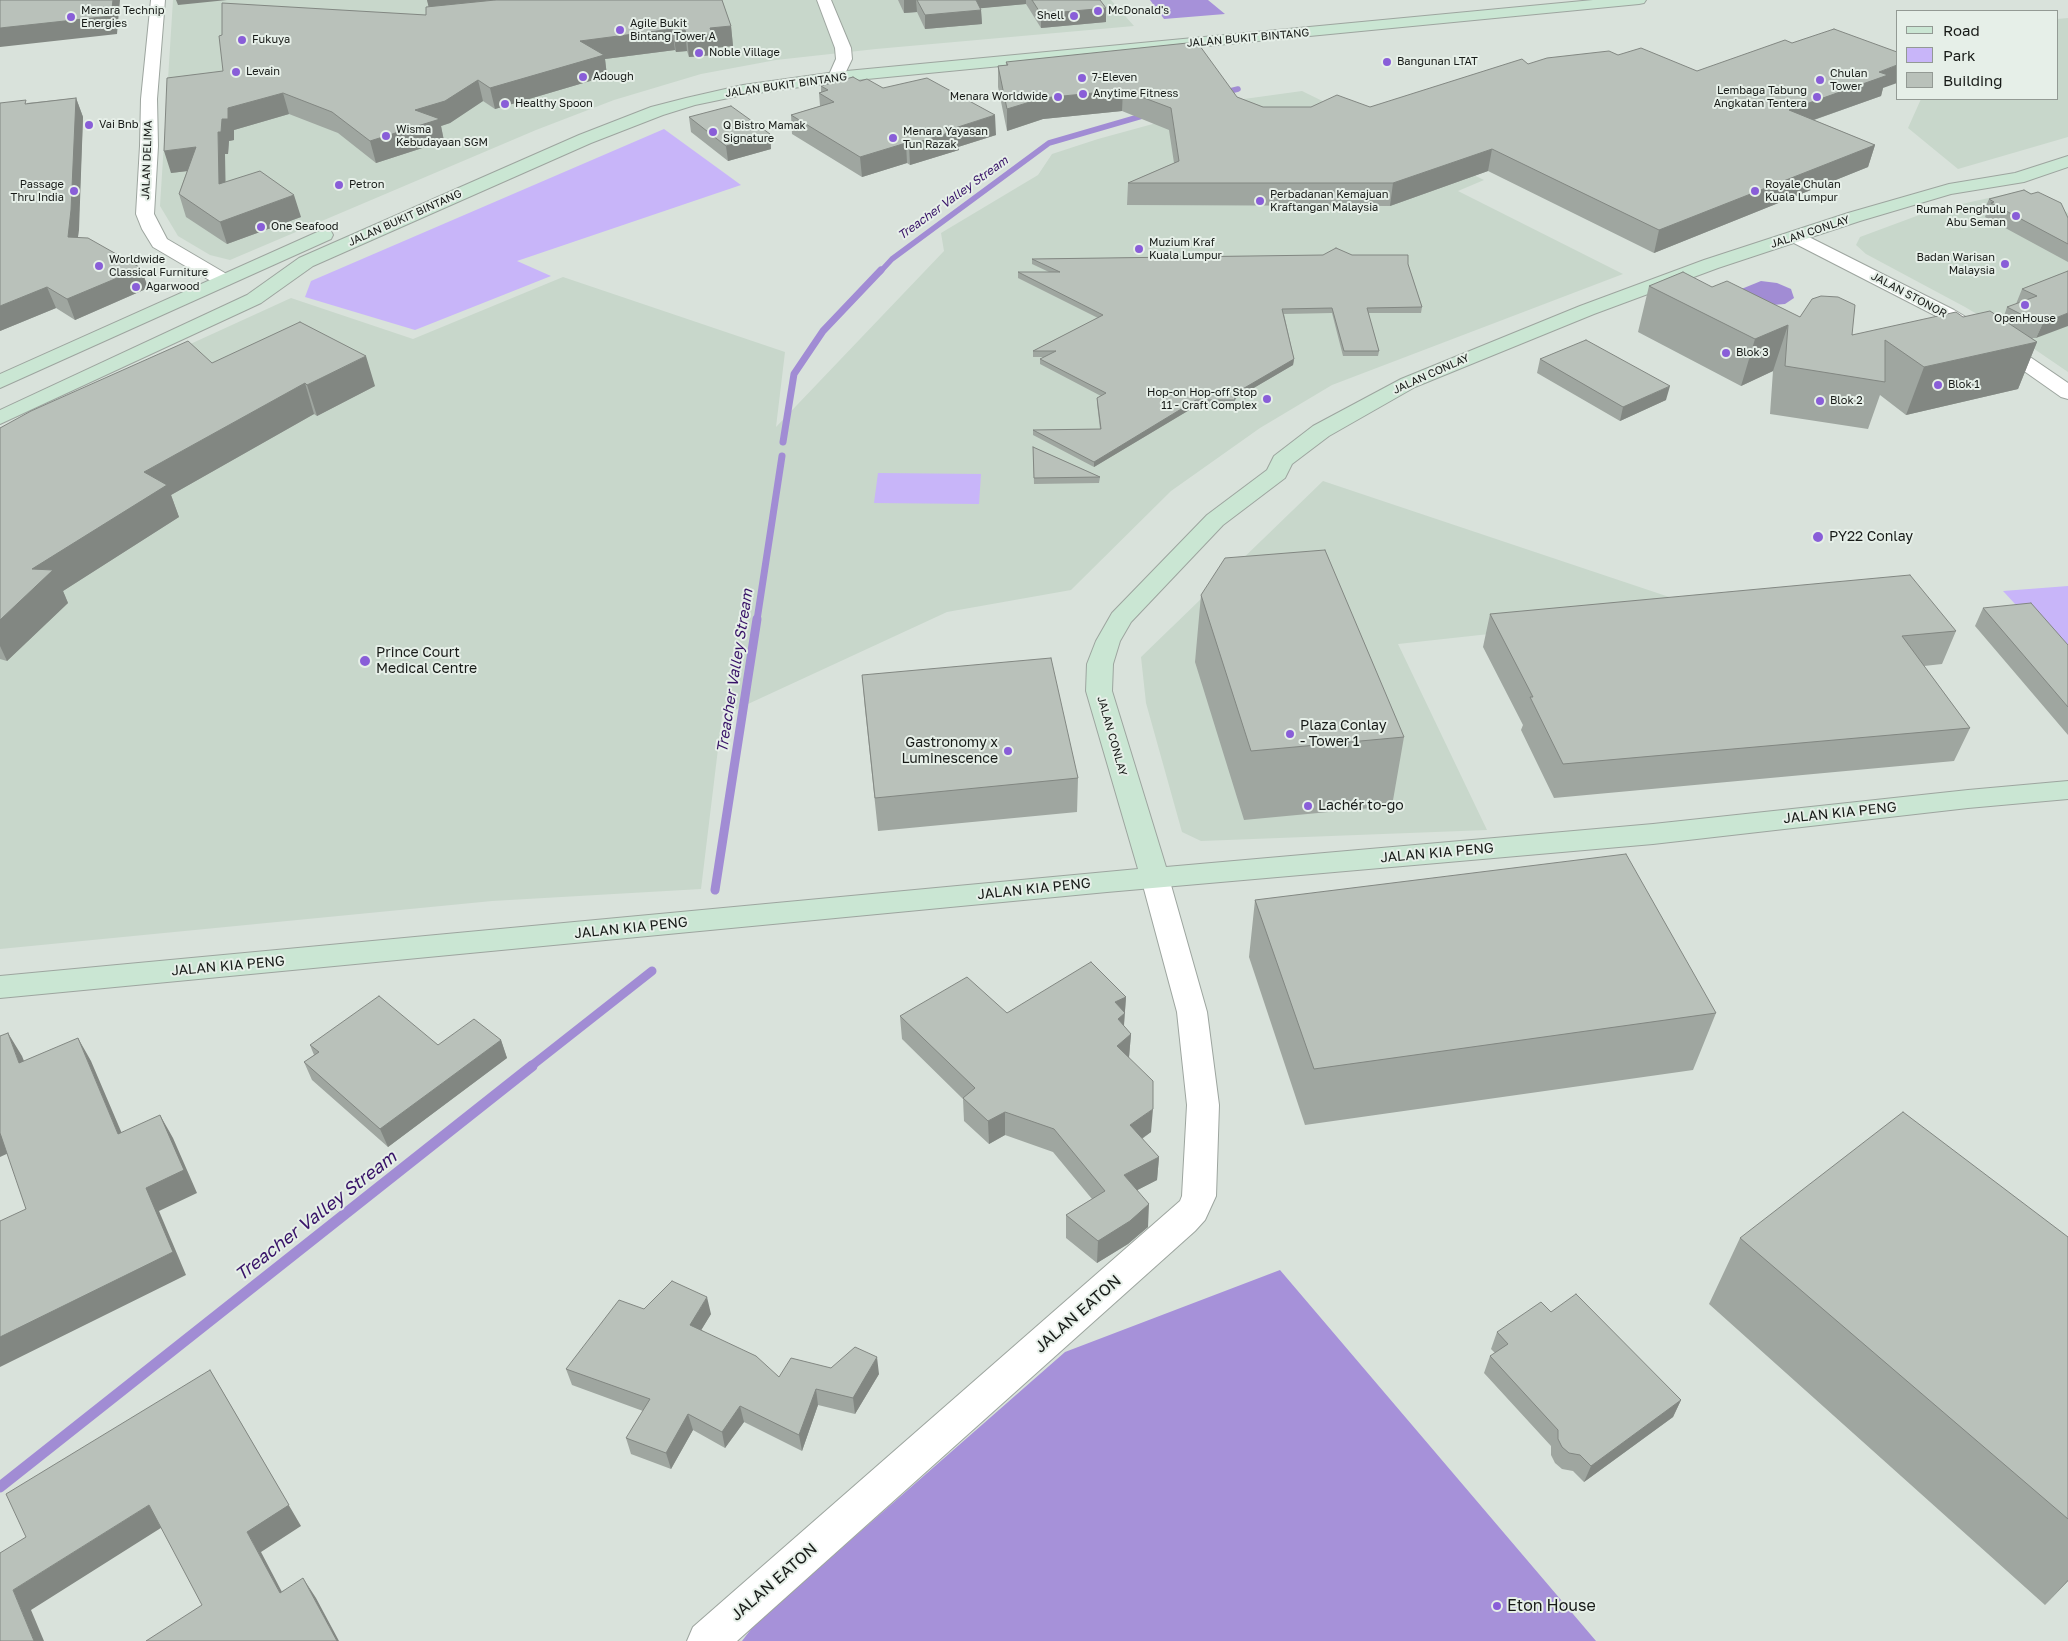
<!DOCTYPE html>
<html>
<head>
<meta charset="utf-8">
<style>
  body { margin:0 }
  #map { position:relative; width:2068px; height:1641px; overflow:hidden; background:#d9e2db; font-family:"Golos Text",sans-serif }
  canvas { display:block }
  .legend { position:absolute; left:1896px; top:10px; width:162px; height:90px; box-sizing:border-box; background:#e6efe8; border:1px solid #939a94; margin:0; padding:6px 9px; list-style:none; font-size:15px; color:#171a17 }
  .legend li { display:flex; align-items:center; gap:10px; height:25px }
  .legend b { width:25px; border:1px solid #939a94 }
</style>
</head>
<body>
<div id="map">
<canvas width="2068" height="1641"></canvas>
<ul class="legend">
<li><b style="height:6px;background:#cae6d3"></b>Road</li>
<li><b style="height:14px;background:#c8b5f9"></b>Park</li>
<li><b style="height:14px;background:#b9c1ba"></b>Building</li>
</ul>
</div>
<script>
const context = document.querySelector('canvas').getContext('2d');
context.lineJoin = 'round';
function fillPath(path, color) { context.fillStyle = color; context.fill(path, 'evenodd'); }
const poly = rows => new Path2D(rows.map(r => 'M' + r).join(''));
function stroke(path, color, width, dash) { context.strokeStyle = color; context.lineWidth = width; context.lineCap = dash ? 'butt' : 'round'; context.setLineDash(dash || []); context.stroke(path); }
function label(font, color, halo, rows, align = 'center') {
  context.font = font + ' "Golos Text",sans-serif'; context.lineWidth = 4; context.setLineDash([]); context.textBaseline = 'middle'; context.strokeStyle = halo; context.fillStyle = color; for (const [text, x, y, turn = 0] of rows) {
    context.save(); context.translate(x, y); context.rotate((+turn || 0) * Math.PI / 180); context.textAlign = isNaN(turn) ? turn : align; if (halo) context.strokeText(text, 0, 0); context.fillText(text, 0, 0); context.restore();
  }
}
fillPath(poly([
  [173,0,1111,0,1134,26,876,49,776,60,701,74,614,100,536,130,230,260,210,255,178,236,160,206],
  [2068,18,2068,137,1958,169,1908,128,1921,99,2057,99,2057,19],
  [1302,91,1484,180,1458,191,1623,274,1332,385,1260,428,1171,491,1071,590,947,612,722,716,701,889,492,901,0,949,0,431,291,298,413,339,563,277,785,352,776,427,944,251,941,233,1038,175,1052,154,1098,139,1244,99],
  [2025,190,2068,213,2068,372,2024,342,1965,307,1866,254,1856,245,1860,237,1930,211],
  [1323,481,1708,610,1398,644,1487,830,1201,841,1182,832,1146,703,1141,657]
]), '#c8d7cb');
fillPath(poly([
  [664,129,741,185,517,261,551,276,415,330,305,297,311,281],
  [878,473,981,474,979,504,874,503],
  [2068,586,2068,661,2003,591]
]), '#c8b5f9');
fillPath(poly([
  [1150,0,1208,0,1225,14,1164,19],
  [1280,1270,1596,1641,742,1641,755,1624,1065,1352]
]), '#a691d9');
fillPath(poly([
  [1761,281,1777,283,1791,289,1794,298,1785,304,1772,305,1712,301]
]), '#a18cd4');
stroke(poly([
  [1222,93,1238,89],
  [880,272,892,259,1049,143,1149,114]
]), '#a18cd4', 5.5);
stroke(poly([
  [783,442,794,374,823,331,881,270],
  [757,620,782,456]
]), '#a18cd4', 7);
stroke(poly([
  [715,890,757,619],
  [530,1067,652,971]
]), '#a18cd4', 9);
stroke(poly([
  [0,1487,532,1066]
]), '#a18cd4', 11);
const street = poly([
  [151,0,165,0,157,99,158,146,154,214,167,239,230,276,233,280,230,284,223,286,216,284,153,247,142,229,136,214,140,146,141,99,151,0],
  [817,0,831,0,851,48,852,59,842,80,830,80,828,77,836,59,835,48,817,0],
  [1797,231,1954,310,2011,344,2068,383,2068,399,2061,397,1997,352,1940,318,1790,241,1788,237,1790,233,1797,231],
  [1155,868,1165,871,1169,878,1207,1012,1219,1105,1216,1196,1205,1220,1195,1231,737,1641,687,1641,693,1627,1180,1201,1182,1196,1187,1105,1177,1012,1141,878,1145,871,1155,868]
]);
const secondary = poly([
  [1593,0,1646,0,1644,3,1639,4,836,82,743,95,695,105,663,115,591,143,313,266,261,303,0,424,0,410,247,295,299,258,579,135,651,107,686,98,743,85,836,72,1593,0],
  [2068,156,2068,167,2024,182,1951,194,1860,221,1718,268,1594,314,1415,387,1329,436,1292,464,1285,478,1223,525,1131,622,1120,641,1113,664,1112,691,1166,867,1653,824,1968,790,2068,781,2068,799,1968,808,1653,844,1107,892,0,998,0,976,1138,869,1086,691,1087,664,1096,641,1112,613,1207,515,1267,470,1274,456,1313,426,1401,379,1580,306,1704,260,1848,213,1949,184,2015,173,2068,156],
  [324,229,331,231,333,235,331,239,0,388,0,374,324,229]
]);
stroke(street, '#9da59f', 2);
stroke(secondary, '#9da59f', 2);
fillPath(street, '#fff');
fillPath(secondary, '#cae6d3');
fillPath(poly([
  [427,0,722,0,731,26,733,46,713,48,714,55,689,57,687,51,676,52,675,50,605,59,607,76,495,109,483,101,450,123,441,126,444,141,376,163,338,133,289,114,234,130,234,140,229,141,228,154,225,154,225,182,301,217,227,244,186,217,179,194,187,171,171,173,223,71,426,15,429,6],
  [898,0,1100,0,1106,8,1106,22,1041,28,1026,4,980,8,981,10,982,24,925,29,917,12,904,13],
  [1618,55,1697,71,1883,88,1881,96,1814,120,1875,145,1868,167,1654,253,1488,171,1390,206,1127,205,1128,183,1174,163,1169,130,1122,111,1043,119,1007,131,998,87,998,66,1006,65,1006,62,1237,97,1263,107,1370,107,1528,64],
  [860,81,883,88,996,135,958,147,959,150,910,165,907,163,862,177,792,134,791,115,820,106,819,93,821,92,821,86],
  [76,98,83,117,78,237,141,268,148,288,75,320,56,308,0,331,27,103],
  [689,117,770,134,771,149,728,161,691,132],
  [1989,199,2068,218,2068,262,1985,217,1986,214,1983,213],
  [1352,255,1408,264,1422,307,1421,313,1368,313,1379,351,1378,356,1343,356,1332,313,1284,314,1294,359,1293,365,1235,399,1234,405,1196,406,1094,467,1033,435,1033,430,1100,429,1097,403,1097,398,1101,396,1040,364,1040,359,1045,357,1033,357,1033,351,1098,318,1018,278,1018,272,1049,272,1032,264,1032,259],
  [2068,271,2036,338,2032,338,2037,342,2018,389,1906,415,1880,395,1868,429,1770,414,1773,371,1741,386,1638,332,1649,286,1712,287,1852,335,1963,317,2003,319,2007,307,2016,304,2022,289],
  [1540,359,1666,400,1620,421,1537,373],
  [212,363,375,386,317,416,314,414,171,495,179,517,63,591,68,603,7,661,0,659,0,428],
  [1033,447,1100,477,1099,483,1034,484],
  [1201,595,1404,737,1392,806,1244,820,1195,662],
  [1983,608,2068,645,2068,735,1975,626],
  [1490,614,1956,631,1942,664,1924,666,1970,728,1954,761,1554,798,1521,730,1523,725,1483,647],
  [862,675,1078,778,1077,812,878,831,865,709],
  [1255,900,1716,1013,1693,1070,1305,1125,1249,957],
  [1126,997,1124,1026,1131,1034,1129,1057,1151,1132,1142,1139,1159,1157,1157,1180,1137,1190,1148,1227,1128,1244,1097,1263,1066,1238,1066,1215,1092,1199,1053,1152,1005,1135,989,1144,964,1121,963,1099,902,1039,900,1016,1007,1013],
  [501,1040,507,1058,388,1147,312,1080,304,1062,314,1055,310,1045,438,1045],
  [2068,1237,2068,1581,2045,1605,1709,1304,1740,1238],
  [644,1309,711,1314,701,1330,779,1377,831,1368,879,1374,855,1414,818,1405,802,1451,744,1422,725,1448,693,1430,671,1469,631,1454,626,1438,643,1411,572,1385,566,1369],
  [1551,1312,1681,1400,1673,1417,1584,1482,1573,1471,1562,1469,1555,1463,1551,1455,1551,1446,1484,1373,1490,1356,1495,1353,1491,1349,1497,1332]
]), '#9fa6a0');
fillPath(poly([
  [113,0,120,0,117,34,0,47,0,28],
  [176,0,227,0,178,5],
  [427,0,577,0,430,13],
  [904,0,916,0,917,12,904,13],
  [973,0,1026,0,1026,4,973,9],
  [1106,8,1106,22,1041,28,1041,14],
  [981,10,982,24,925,29,925,15],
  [731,26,733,46,713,48,714,55,689,57,687,36,710,28],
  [672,29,675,50,605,59,607,76,495,109,490,88,580,41],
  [685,30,687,51,676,52,673,31],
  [1897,65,1897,83,1883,88,1881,96,1782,131,1789,110,1879,72],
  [478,80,483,101,450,123,441,126,444,141,376,163,370,141,415,110],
  [1123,90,1122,111,1043,119,1007,131,1007,109,1043,98],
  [283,93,289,114,234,130,234,140,229,141,228,154,225,154,226,207,219,184,218,132,222,119,228,108],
  [76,98,83,117,79,230,75,257,68,237],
  [995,115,996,135,958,147,959,150,910,165,909,145,955,128],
  [770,134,771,149,728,161,726,146],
  [906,143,907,163,862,177,860,157],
  [1875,145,1868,167,1654,253,1659,230],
  [196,147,204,169,171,173,164,151],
  [1492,149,1488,171,1390,206,1393,183],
  [294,195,301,217,227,244,220,222],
  [141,268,148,288,75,320,67,299],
  [47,287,56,308,0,331,0,306],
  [2068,313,2068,326,2036,338,2043,323],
  [1788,325,1773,371,1741,386,1755,339],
  [2037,342,2018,389,1906,415,1924,367],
  [366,356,375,386,317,416,307,385],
  [1294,359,1293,365,1233,400,1234,394],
  [305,383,314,414,171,495,179,517,63,591,68,603,7,661,0,646,0,620,32,569,144,472],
  [1670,386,1666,400,1620,421,1623,407],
  [1196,400,1196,406,1094,467,1094,462],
  [1126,997,1123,1036,1117,1042,1115,1002],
  [8,1033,22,1056,34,1086,19,1063],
  [1131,1034,1129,1057,1116,1069,1117,1046],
  [78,1038,91,1061,132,1157,118,1134],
  [501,1040,507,1058,388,1147,380,1129],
  [1153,1109,1151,1132,1128,1148,1130,1125],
  [1005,1112,1005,1135,989,1144,988,1121],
  [160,1115,173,1138,197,1193,159,1211,186,1275,0,1367,0,1337,146,1188],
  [0,1131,13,1151,0,1157],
  [1159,1157,1157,1180,1122,1198,1124,1175],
  [1149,1204,1148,1227,1128,1244,1097,1263,1098,1241],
  [707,1297,711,1314,694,1342,690,1325],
  [877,1357,879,1374,855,1414,853,1398],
  [210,1370,301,1526,261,1552,293,1613,280,1593,247,1532],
  [816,1389,818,1405,802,1451,799,1435],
  [1681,1400,1673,1417,1584,1482,1591,1466],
  [740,1406,744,1422,725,1448,722,1432],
  [688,1414,693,1430,671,1469,666,1453],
  [149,1505,164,1526,31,1610,44,1641,34,1641,13,1590],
  [303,1578,316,1598,339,1641,337,1641],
  [2068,1580,2068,1581,2045,1605]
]), '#828782');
const building = poly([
  [0,0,113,0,111,16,0,28,0,0],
  [495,0,722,0,731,26,710,28,712,34,687,36,685,30,673,31,672,29,580,41,604,55,490,88,478,80,445,101,415,110,440,119,370,141,332,112,283,93,228,108,228,119,222,119,221,132,218,132,219,184,260,171,294,195,220,222,179,194,196,147,164,151,167,78,223,71,219,36,222,35,222,3,426,15,426,7,495,0],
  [917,0,976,0,981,10,925,15,917,0],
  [1032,0,1100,0,1106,8,1041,14,1032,0],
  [1834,29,1897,52,1897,65,1879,72,1888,75,1789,110,1875,145,1659,230,1492,149,1393,183,1128,183,1179,161,1171,108,1123,90,1043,98,1007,109,998,66,1008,65,1006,62,1197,42,1237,97,1263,107,1311,107,1337,95,1370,107,1522,59,1528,64,1547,58,1609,51,1618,55,1641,48,1697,71,1785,40,1792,43,1834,29],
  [853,77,860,81,867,79,883,88,927,78,995,115,955,128,958,130,909,145,906,143,860,157,791,115,834,102,819,93,828,90,821,86,853,77],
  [76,98,71,210,68,237,88,238,141,268,67,299,47,287,0,306,0,103,26,100,25,104,76,98],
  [731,106,770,134,726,146,689,117,731,106],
  [2024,190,2031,194,2038,192,2061,203,2068,218,2068,244,1991,203,1994,202,1989,199,2024,190],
  [1336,248,1352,255,1408,255,1408,264,1422,307,1367,308,1379,351,1344,351,1332,308,1282,309,1294,359,1234,394,1235,400,1196,400,1094,462,1033,430,1101,429,1097,398,1106,393,1040,359,1056,351,1033,351,1103,315,1018,272,1060,272,1032,259,1323,255,1336,248],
  [2068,271,2068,313,2043,323,2038,323,2007,307,2037,296,2022,289,2068,271],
  [1683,272,1712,287,1727,281,1800,317,1812,299,1821,296,1838,297,1855,305,1852,335,1956,312,1963,317,1990,311,2037,342,1924,367,1885,340,1885,382,1785,366,1788,325,1755,339,1649,286,1683,272],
  [300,322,366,356,307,385,305,383,144,472,167,485,32,569,53,570,0,620,0,428,31,411,188,341,212,363,300,322],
  [1586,340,1670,386,1623,407,1540,359,1586,340],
  [1033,447,1100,477,1034,478,1033,447],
  [1325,550,1404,737,1251,751,1201,595,1225,558,1325,550],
  [1910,575,1956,631,1902,636,1970,728,1563,764,1530,697,1533,697,1490,614,1910,575],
  [2031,603,2068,645,2068,707,1983,608,2031,603],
  [1051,658,1078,778,875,798,862,675,1051,658],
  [1626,854,1716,1013,1314,1069,1255,900,1626,854],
  [1091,962,1126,997,1115,1002,1125,1013,1118,1019,1131,1034,1117,1046,1153,1081,1153,1109,1130,1125,1159,1157,1124,1175,1149,1204,1130,1221,1098,1241,1066,1215,1105,1191,1054,1129,1005,1112,988,1121,963,1098,975,1088,900,1016,967,977,1007,1013,1091,962],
  [379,996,438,1045,474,1019,501,1040,380,1129,304,1062,319,1052,310,1045,379,996],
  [8,1033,19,1063,78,1038,118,1134,160,1115,184,1170,146,1188,173,1252,0,1337,0,1221,26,1209,0,1133,0,1036,8,1033],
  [1903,1112,2068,1237,2068,1519,1740,1238,1903,1112],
  [672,1281,707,1297,690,1325,756,1356,779,1377,791,1358,831,1368,855,1347,877,1357,853,1398,816,1389,799,1435,740,1406,722,1432,688,1414,666,1453,626,1438,650,1399,566,1369,619,1300,644,1309,672,1281],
  [1576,1294,1681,1400,1591,1466,1580,1455,1569,1453,1562,1447,1558,1439,1558,1430,1490,1356,1508,1344,1497,1332,1541,1302,1551,1312,1576,1294],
  [210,1370,289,1505,247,1532,280,1593,303,1578,337,1641,146,1641,202,1605,149,1505,13,1590,34,1641,0,1641,0,1553,26,1537,6,1494,210,1370]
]);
fillPath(building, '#b9c1ba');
stroke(building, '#828782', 1);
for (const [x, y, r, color] of [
  [1098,11,5,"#895ed8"],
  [1074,16,5,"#895ed8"],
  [71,17,5,"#895ed8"],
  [620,30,5,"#895ed8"],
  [242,40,5,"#895ed8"],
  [699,53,5,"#895ed8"],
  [1387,62,5,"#895ed8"],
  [236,72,5,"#895ed8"],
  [583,77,5,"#895ed8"],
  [1082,78,5,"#895ed8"],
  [1820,80,5,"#895ed8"],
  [1083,94,5,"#895ed8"],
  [1058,97,5,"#895ed8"],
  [1817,97,5,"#895ed8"],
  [505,104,5,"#895ed8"],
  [89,125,5,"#895ed8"],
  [713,132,5,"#895ed8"],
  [386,136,5,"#895ed8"],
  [893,138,5,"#895ed8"],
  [339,185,5,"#895ed8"],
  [74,191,5,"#895ed8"],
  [1755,191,5,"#895ed8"],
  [1260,201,5,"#895ed8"],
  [2016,216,5,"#895ed8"],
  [261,227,5,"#895ed8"],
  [1139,249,5,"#895ed8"],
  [2005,264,5,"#895ed8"],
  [99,266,5,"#895ed8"],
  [136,287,5,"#895ed8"],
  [2025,305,5,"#895ed8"],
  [1726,353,5,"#895ed8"],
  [1938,385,5,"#895ed8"],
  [1267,399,5,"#895ed8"],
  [1820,401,5,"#895ed8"],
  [1818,537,6,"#895ed8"],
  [365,661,6,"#895ed8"],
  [1290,734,5,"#895ed8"],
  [1008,751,5,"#895ed8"],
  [1308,806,5,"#895ed8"],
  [1497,1606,5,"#895ed8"]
]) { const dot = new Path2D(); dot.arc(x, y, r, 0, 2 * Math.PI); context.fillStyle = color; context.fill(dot); stroke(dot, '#e6efe8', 2); }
label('11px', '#171a17', '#e6efe8', [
  ["Menara Technip",81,11],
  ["Energies",81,24],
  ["McDonald's",1108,11],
  ["Shell",1064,16,"right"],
  ["Agile Bukit",630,24],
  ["Bintang Tower A",630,37],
  ["Fukuya",252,40],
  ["Noble Village",709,53],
  ["Bangunan LTAT",1397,62],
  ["Levain",246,72],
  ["Chulan",1830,74],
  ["Tower",1830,87],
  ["Adough",593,77],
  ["7-Eleven",1092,78],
  ["Lembaga Tabung",1807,91,"right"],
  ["Angkatan Tentera",1807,104,"right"],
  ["Anytime Fitness",1093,94],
  ["Menara Worldwide",1048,97,"right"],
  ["Healthy Spoon",515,104],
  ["Vai Bnb",99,125],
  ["Q Bistro Mamak",723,126],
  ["Signature",723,139],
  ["Wisma",396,130],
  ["Kebudayaan SGM",396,143],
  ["Menara Yayasan",903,132],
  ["Tun Razak",903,145],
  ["Passage",64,185,"right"],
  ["Thru India",64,198,"right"],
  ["Petron",349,185],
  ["Royale Chulan",1765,185],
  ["Kuala Lumpur",1765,198],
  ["Perbadanan Kemajuan",1270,195],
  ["Kraftangan Malaysia",1270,208],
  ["Rumah Penghulu",2006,210,"right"],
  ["Abu Seman",2006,223,"right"],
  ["One Seafood",271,227],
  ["Muzium Kraf",1149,243],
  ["Kuala Lumpur",1149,256],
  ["Badan Warisan",1995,258,"right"],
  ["Malaysia",1995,271,"right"],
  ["Worldwide",109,260],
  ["Classical Furniture",109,273],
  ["Agarwood",146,287],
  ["OpenHouse",2025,319,"center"],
  ["Blok 3",1736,353],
  ["Blok 1",1948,385],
  ["Hop-on Hop-off Stop",1257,393,"right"],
  ["11 - Craft Complex",1257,406,"right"],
  ["Blok 2",1830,401]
], 'left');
label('11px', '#171a17', '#e6efe8', [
  ["JALAN BUKIT BINTANG",1248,38,-5],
  ["JALAN BUKIT BINTANG",786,85,-8],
  ["JALAN DELIMA",147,160,-88],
  ["JALAN BUKIT BINTANG",405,218,-24],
  ["JALAN CONLAY",1810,232,-18],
  ["JALAN STONOR",1909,295,28],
  ["JALAN CONLAY",1431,374,-24],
  ["JALAN CONLAY",1112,736,74]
]);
label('italic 12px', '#381368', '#e6efe8', [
  ["Treacher Valley Stream",953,198,-36]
]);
label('14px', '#171a17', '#e6efe8', [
  ["PY22 Conlay",1829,537],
  ["Prince Court",376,653],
  ["Medical Centre",376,669],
  ["Plaza Conlay",1300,726],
  ["- Tower 1",1300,742],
  ["Gastronomy x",998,743,"right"],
  ["Luminescence",998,759,"right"],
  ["Lachér to-go",1318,806]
], 'left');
label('14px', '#171a17', '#e6efe8', [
  ["JALAN KIA PENG",1840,813,-6],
  ["JALAN KIA PENG",1437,853,-5],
  ["JALAN KIA PENG",1034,889,-6],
  ["JALAN KIA PENG",631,928,-6],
  ["JALAN KIA PENG",228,966,-5]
]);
label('italic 15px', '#381368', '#e6efe8', [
  ["Treacher Valley Stream",735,671,-81]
]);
label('16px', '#171a17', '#e6efe8', [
  ["JALAN EATON",1078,1314,-41],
  ["JALAN EATON",774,1582,-41]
]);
label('16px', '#171a17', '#e6efe8', [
  ["Eton House",1507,1606]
], 'left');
label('italic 18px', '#381368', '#e6efe8', [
  ["Treacher Valley Stream",316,1216,-38]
]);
</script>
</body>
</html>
